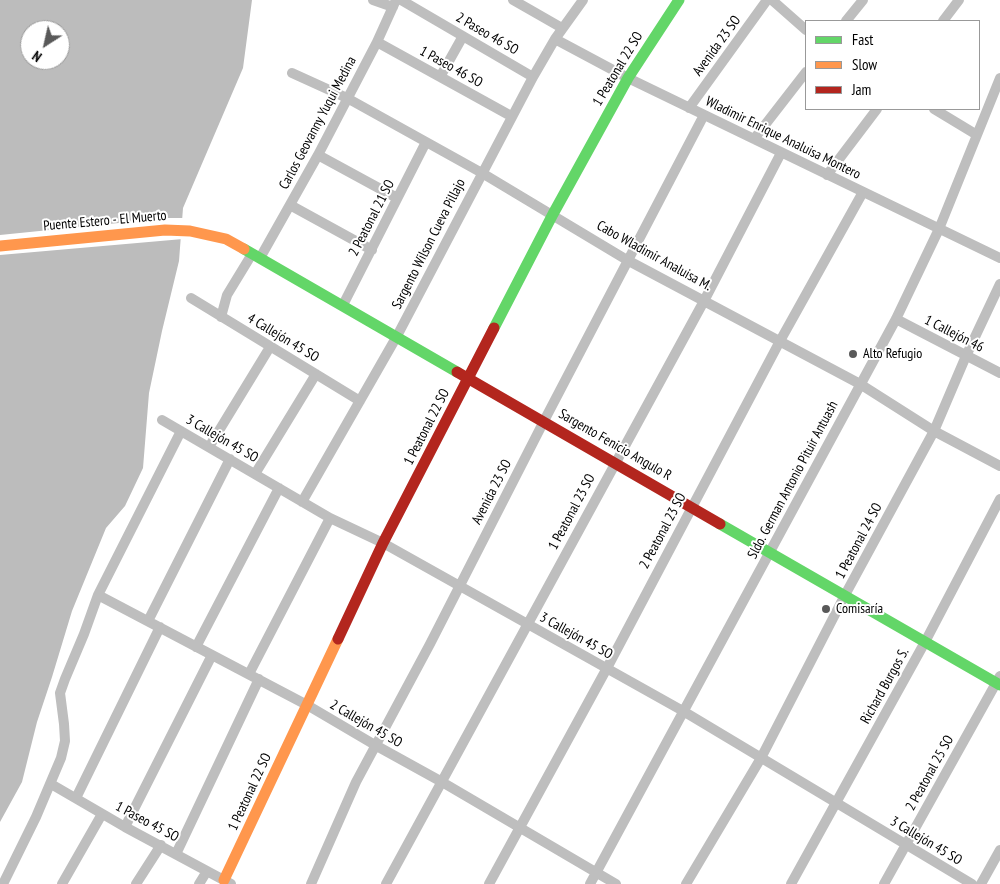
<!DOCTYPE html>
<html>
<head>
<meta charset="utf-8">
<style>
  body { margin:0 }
  #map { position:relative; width:1000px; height:884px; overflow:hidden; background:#fff; font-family:"PT Sans Narrow",sans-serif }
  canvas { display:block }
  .legend { position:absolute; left:805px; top:20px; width:175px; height:90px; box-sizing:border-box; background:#fff; border:1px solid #999; margin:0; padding:6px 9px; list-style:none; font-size:15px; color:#000 }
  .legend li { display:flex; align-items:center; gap:10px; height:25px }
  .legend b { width:25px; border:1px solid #999 }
  .north { position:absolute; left:20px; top:20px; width:50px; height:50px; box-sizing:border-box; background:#fff; border:1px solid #999; border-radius:50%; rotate:215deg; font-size:14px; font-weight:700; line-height:20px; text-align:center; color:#000 }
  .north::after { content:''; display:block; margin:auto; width:18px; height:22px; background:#595959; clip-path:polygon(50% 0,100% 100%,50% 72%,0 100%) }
</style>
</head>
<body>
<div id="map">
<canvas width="1000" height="884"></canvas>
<ul class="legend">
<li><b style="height:6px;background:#63d668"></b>Fast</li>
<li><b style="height:6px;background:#ff974d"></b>Slow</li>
<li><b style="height:6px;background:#b3261e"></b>Jam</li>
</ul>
<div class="north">N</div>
</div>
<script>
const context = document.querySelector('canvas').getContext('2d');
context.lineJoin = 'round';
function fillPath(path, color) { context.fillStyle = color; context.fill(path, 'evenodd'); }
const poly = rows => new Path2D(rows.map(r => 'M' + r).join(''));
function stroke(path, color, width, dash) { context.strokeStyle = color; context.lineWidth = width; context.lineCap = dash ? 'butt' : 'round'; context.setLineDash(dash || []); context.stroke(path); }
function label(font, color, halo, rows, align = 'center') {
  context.font = font + ' "PT Sans Narrow",sans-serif'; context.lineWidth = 4; context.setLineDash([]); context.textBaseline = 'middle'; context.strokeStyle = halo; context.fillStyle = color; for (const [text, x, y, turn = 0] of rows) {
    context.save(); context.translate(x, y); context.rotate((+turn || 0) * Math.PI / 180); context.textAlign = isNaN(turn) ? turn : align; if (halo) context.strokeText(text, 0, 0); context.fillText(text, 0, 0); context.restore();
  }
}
fillPath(poly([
  [0,0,252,0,243,68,183,208,179,261,162,331,149,393,143,468,125,506,106,528,72,611,52,677,37,722,22,782,0,822],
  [30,30,60,30,60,60,30,60]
]), '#bcbcbc');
fillPath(poly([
  [168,218,185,218,183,239,0,255,0,235]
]), '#fff');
stroke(poly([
  [373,0,393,7],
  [401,0,533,77],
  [513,0,562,28],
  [772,0,806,30],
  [846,21,863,0],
  [943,21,959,0],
  [555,39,628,78,1000,258],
  [377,42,511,116],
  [292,73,347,98,482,173,627,260,860,384,934,431,1000,466],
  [440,77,463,36],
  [689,108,767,0],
  [934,109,977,135],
  [754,139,806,72],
  [318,155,397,198],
  [827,175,877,109],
  [290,205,372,250],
  [260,258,318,155,377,42,396,0],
  [191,298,360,401],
  [343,305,426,142],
  [221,317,227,295,252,254],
  [896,319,1000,373],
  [162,420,330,518,383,543,683,711,972,884],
  [209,447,270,347],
  [255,474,316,374],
  [302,502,397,336,533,77,555,39,583,0],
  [98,595,307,705,375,745,442,782,616,884],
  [148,621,230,459],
  [196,647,279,488],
  [249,674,330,518],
  [51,784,125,827,231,884],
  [76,798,160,627],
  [125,827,212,655],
  [176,854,259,679],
  [3,884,36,817,61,758,65,741,64,724,60,693,65,679,84,634,98,595,181,431],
  [62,884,102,814],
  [136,884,161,845],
  [199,884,207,871],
  [311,884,356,782,430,644,544,421,704,115],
  [386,884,704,301,781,153],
  [489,884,607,668,780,341,863,192],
  [590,884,896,319,939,229,1000,78],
  [686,884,761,758,845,595,934,431,966,356,1000,284],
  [791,884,925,642,1000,499],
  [884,884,1000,676],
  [981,884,1000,850]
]), '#bebebe', 10);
stroke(poly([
  [244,249,457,372],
  [494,328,553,214,628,78,679,0],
  [720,524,1000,685]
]), '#63d668', 11);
stroke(poly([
  [0,246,165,230,190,231,226,239,244,249],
  [224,880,338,639]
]), '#ff974d', 11);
stroke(poly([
  [457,372,720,524],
  [338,639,383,543,494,328]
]), '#b3261e', 11);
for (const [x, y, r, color] of [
  [853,354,5,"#595959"],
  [826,609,5,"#595959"]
]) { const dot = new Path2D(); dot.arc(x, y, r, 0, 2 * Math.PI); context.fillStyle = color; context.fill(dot); stroke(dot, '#fff', 2); }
label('14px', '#000', '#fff', [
  ["2 Paseo 46 SO",487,34,30],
  ["Avenida 23 SO",717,46,-54],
  ["1 Paseo 46 SO",451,67,29],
  ["1 Peatonal 22 SO",618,69,-59],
  ["Carlos Geovanny Yuqui Medina",318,123,-62],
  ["Wladimir Enrique Analuisa Montero",783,138,26],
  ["2 Peatonal 21 SO",372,218,-63],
  ["Puente Estero - El Muerto",105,221,-5],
  ["Sargento Wilson Cueva Pillajo",429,244,-63],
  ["Cabo Wladimir Analuisa M.",654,256,29],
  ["1 Callejón 46",954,334,27],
  ["4 Callejón 45 SO",283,338,31],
  ["1 Peatonal 22 SO",427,427,-63],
  ["3 Callejón 45 SO",222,439,30],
  ["Sargento Fenicio Angulo R",615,445,30],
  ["Sldo. German Antonio Pituir Antuash",793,480,-62],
  ["Avenida 23 SO",492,492,-63],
  ["1 Peatonal 23 SO",572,512,-62],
  ["2 Peatonal 23 SO",663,531,-62],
  ["1 Peatonal 24 SO",859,541,-62],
  ["3 Callejón 45 SO",576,636,29],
  ["Richard Burgos S.",885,686,-61],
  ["2 Callejón 45 SO",366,724,30],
  ["2 Peatonal 25 SO",930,773,-61],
  ["1 Peatonal 22 SO",250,792,-65],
  ["1 Paseo 45 SO",147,822,28],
  ["3 Callejón 45 SO",926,841,31]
]);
label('14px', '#000', '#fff', [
  ["Alto Refugio",863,354],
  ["Comisaría",836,609]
], 'left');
</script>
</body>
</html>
